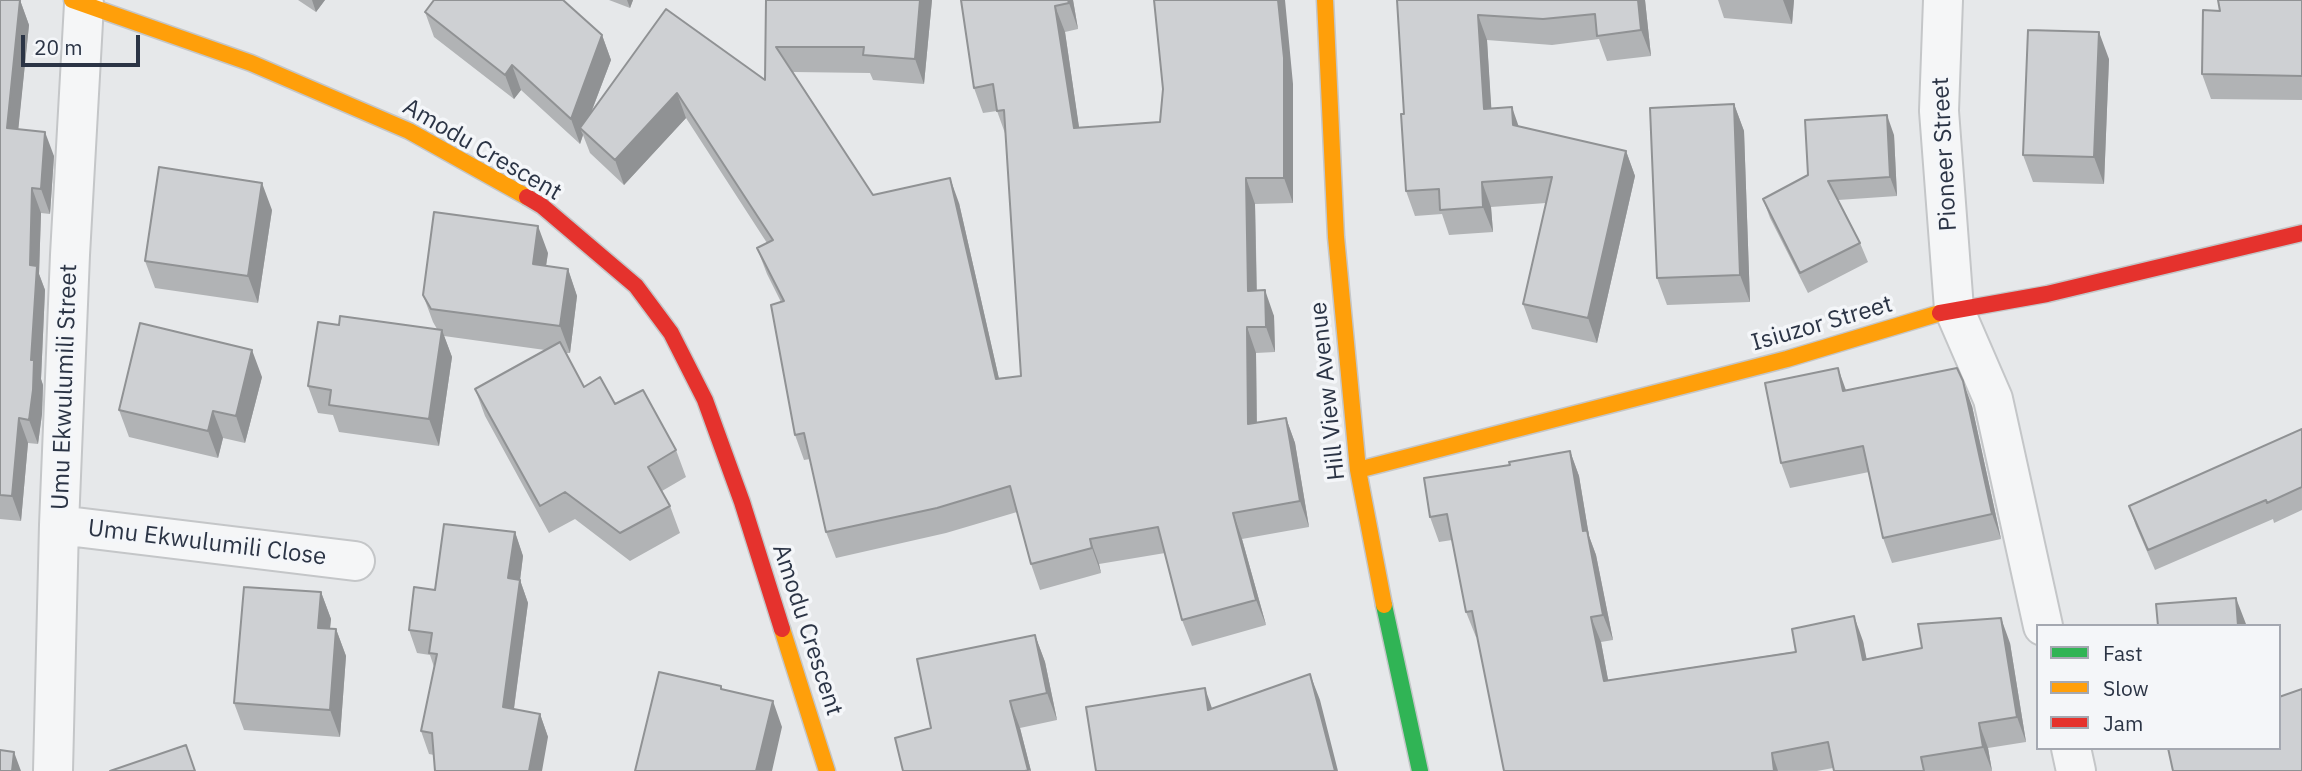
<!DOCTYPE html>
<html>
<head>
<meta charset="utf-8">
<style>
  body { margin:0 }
  #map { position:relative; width:2302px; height:771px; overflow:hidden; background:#e6e8ea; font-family:"IBM Plex Sans",sans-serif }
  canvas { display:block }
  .legend { position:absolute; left:2036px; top:624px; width:245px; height:126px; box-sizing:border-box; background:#f4f6f9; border:2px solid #a4a8b1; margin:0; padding:9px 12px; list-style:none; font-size:21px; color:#2b3445 }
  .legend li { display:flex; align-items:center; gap:14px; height:35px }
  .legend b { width:35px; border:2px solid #a4a8b1 }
  .scale { position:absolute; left:21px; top:35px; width:119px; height:32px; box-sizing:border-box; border:4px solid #2b3445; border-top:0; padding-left:9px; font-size:21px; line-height:24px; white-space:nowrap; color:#2b3445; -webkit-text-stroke:5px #f4f6f9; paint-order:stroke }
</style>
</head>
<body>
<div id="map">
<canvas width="2302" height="771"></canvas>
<ul class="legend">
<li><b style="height:9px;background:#30b455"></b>Fast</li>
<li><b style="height:9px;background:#ff9f0a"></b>Slow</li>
<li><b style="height:9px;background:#e5322d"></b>Jam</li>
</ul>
<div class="scale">20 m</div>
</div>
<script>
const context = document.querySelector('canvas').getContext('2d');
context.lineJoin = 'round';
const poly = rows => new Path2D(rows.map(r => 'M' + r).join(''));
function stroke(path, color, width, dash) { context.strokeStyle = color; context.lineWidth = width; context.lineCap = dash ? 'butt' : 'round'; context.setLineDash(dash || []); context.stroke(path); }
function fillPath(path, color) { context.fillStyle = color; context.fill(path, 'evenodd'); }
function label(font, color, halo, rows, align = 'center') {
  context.font = font + ' "IBM Plex Sans",sans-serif'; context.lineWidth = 7; context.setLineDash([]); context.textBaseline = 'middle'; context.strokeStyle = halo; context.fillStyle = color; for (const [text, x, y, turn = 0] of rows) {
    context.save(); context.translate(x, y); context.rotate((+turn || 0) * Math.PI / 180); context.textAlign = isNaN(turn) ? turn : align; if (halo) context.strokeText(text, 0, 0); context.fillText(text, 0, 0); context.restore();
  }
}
const street = poly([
  [1943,0,1939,111,1954,309,1993,399,2043,626],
  [59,525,355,561],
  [2071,748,2076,771],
  [53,771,59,525,70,255,84,4]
]);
const fast = poly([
  [1384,605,1420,771]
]);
const slow = poly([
  [72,0,251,63,409,131,527,197],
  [1325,0,1336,237,1358,470,1384,605],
  [1358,470,1787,359,1940,313],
  [782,629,827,771]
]);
const jam = poly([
  [527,197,542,206,636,286,671,333,705,400,742,502,782,629],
  [1940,313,2047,294,2302,233]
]);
stroke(street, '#c4c6c8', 42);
stroke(fast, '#c4c6c8', 19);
stroke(slow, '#c4c6c8', 19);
stroke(jam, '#c4c6c8', 19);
stroke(street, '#f5f6f7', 38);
stroke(fast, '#30b455', 16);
stroke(slow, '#ff9f0a', 16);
stroke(jam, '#e5322d', 16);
fillPath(poly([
  [0,0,20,0,29,25,18,129,54,156,50,214,41,213,39,274,45,290,41,379,43,385,42,414,38,444,28,443,21,521,0,519],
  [298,0,325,0,316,12],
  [609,0,633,0,630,8],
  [766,0,932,0,924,84,873,80,870,73,793,72,873,195,959,203,999,379,1021,376,1006,136,997,111,983,113,974,88,961,0,1073,0,1078,29,1065,32,1079,128,1160,122,1293,84,1293,203,1255,204,1257,290,1274,316,1275,352,1256,353,1257,423,1286,418,1295,443,1309,527,1242,539,1266,625,1192,646,1182,620,1165,553,1099,564,1101,573,1040,590,1031,564,1017,512,946,533,836,558,826,532,810,459,804,460,795,435,781,302,767,274,757,248,767,243,686,118,624,185,590,153,583,135,580,144,521,90,514,99,434,37,425,12,602,35,611,60,591,113,666,9,765,80],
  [1397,0,1645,0,1651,56,1607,61,1599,39,1552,45,1487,40,1491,109,1519,127,1626,151,1635,176,1597,343,1532,329,1523,304,1546,203,1491,207,1493,232,1449,235,1442,214,1415,216,1406,191,1404,114],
  [1718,0,1794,0,1792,24,1724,18],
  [2302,0,2302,100,2211,99,2202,74,2220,11],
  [2109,59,2104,184,2033,182,2023,155],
  [1734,104,1744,131,1750,302,1667,305,1657,278],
  [1894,135,1897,196,1838,200,1860,243,1868,262,1808,293,1770,218,1763,199,1808,175],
  [272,210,258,303,155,288,145,261],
  [548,253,546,266,568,269,577,296,570,353,566,353,584,387,615,404,676,450,686,477,662,491,670,506,680,533,630,561,575,519,549,533,485,416,475,389,545,350,444,336,452,357,439,446,339,432,333,415,318,413,308,386,339,325,437,329,433,322,423,295],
  [262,377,245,443,223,438,218,458,129,437,119,410],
  [1846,391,1972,406,2001,539,1892,563,1883,538,1869,472,1790,488,1781,463],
  [2302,429,2302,510,2274,523,2273,519,2155,570,2136,526,2129,506],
  [1570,451,1579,476,1589,536,1596,555,1613,640,1601,642,1608,680,1863,641,1866,659,2010,643,2026,742,1988,748,1992,771,1834,771,1833,768,1817,771,1504,771,1477,637,1476,637,1466,612,1452,540,1439,542,1430,517,1510,465],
  [515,532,523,556,520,580,528,603,514,709,540,714,548,737,434,755,429,754,421,731,434,667,430,655,417,653,409,630,435,590],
  [321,592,331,619,330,629,336,629,346,656,340,737,244,730,234,703],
  [1035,635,1045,662,1057,720,1020,728,1031,771,903,771]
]), '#b1b3b5');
fillPath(poly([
  [20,0,29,25,16,152,7,128],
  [312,0,325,0,316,12],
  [627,0,633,0,630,8],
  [920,0,932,0,924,84,915,59],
  [1068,0,1073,0,1078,29,1069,3],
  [1278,0,1285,0,1293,84,1293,203,1284,178],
  [1638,0,1645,0,1651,56,1641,30],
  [1783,0,1794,0,1792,24],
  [1055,6,1065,32,1083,154,1074,128],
  [1478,15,1487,40,1493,134,1484,109],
  [2099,32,2109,59,2104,184,2094,157],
  [602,35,611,60,584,131,580,128,583,135,580,144,571,119],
  [512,65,521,90,514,99,505,75],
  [677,93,686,118,624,185,615,160],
  [1734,104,1744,131,1750,302,1740,275],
  [1512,107,1521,133,1513,125],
  [1887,115,1894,135,1897,196,1890,177],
  [45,132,54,156,50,214,41,189],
  [1626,151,1635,176,1597,343,1588,318],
  [950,178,959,203,1005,405,996,379],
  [1246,178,1255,204,1257,316,1248,291],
  [1482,182,1491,207,1493,232,1483,207],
  [262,183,272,210,258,303,248,276],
  [32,188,41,213,39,274,45,290,41,379,43,385,42,414,38,444,29,420,31,360,30,265],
  [538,226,548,253,542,291,533,264],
  [568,269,577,296,570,353,560,326],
  [1265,290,1274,316,1275,352,1266,327],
  [1247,327,1256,353,1257,450,1248,424],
  [442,330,452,357,439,446,429,419],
  [252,350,262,377,245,443,236,416],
  [1838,368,1847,393,1843,391],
  [1963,381,1972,406,2001,539,1992,514],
  [213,411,223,438,218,458,208,431],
  [19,418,28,443,21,521,12,496],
  [1286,418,1295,443,1309,527,1300,501],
  [1570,451,1579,476,1589,536,1596,555,1613,640,1603,615,1583,531],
  [1233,513,1242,539,1266,625,1256,600],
  [515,532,523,556,520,580,528,603,511,730,503,707,508,578],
  [1090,539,1099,564,1101,573,1092,548],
  [321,592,331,619,327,655,318,628],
  [2236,598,2246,624,2246,626,2238,626],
  [1854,616,1863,641,1872,685,1863,660],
  [1591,617,1601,642,1613,706,1604,681],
  [2001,618,2010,643,2026,742,2017,717],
  [336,629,346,656,340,737,330,710],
  [1035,635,1045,662,1057,720,1047,693],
  [1310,674,1320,700,1338,771,1335,771],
  [1205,688,1214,714,1208,710],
  [773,701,782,727,772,771,756,771],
  [1010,701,1020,728,1031,771,1028,770],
  [540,714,548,737,542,771,529,771],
  [1979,723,1988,748,1992,771,1983,747],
  [14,752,21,771,12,771],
  [1772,753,1778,771,1774,771]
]), '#909294');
const building = poly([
  [0,0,20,0,7,128,45,132,41,189,32,188,30,265,37,266,31,360,34,360,33,390,29,420,19,418,12,496,0,495,0,0],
  [434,0,563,0,602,35,571,119,512,65,505,75,425,12,434,0],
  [766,0,920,0,915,59,863,55,864,47,776,47,873,195,950,178,996,379,1021,376,1004,110,997,111,993,84,974,88,961,0,1068,0,1069,3,1055,6,1074,128,1160,122,1163,89,1154,0,1278,0,1284,58,1284,178,1246,178,1248,291,1265,290,1266,327,1247,327,1248,424,1286,418,1300,501,1233,513,1256,600,1182,620,1158,527,1090,539,1092,548,1031,564,1010,486,937,508,826,532,804,433,795,435,771,305,784,301,757,248,773,240,677,93,615,160,580,128,666,9,765,80,766,0],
  [1397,0,1638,0,1641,30,1597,36,1595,14,1543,19,1478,15,1484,109,1512,107,1513,125,1626,151,1588,318,1523,304,1552,177,1482,182,1483,207,1440,210,1439,189,1406,191,1401,114,1404,114,1397,0],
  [2218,0,2302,0,2302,76,2202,74,2203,10,2220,11,2218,0],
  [2028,30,2099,32,2094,157,2023,155,2028,30],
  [1734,104,1740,275,1657,278,1650,108,1734,104],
  [1887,115,1890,177,1828,181,1860,243,1800,273,1763,199,1808,175,1805,120,1887,115],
  [159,167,262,183,248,276,145,261,159,167],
  [434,212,538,226,533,264,568,269,560,326,431,309,423,295,434,212],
  [340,316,442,330,429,419,329,405,331,390,308,386,318,322,339,325,340,316],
  [140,323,252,350,236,416,213,411,208,431,119,410,140,323],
  [560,342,584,387,600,377,615,404,643,390,676,450,648,467,670,506,620,533,565,492,540,506,475,389,560,342],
  [1838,368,1843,391,1957,368,1963,381,1992,514,1883,538,1863,446,1781,463,1765,383,1838,368],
  [2302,429,2302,487,2267,503,2266,500,2148,550,2129,506,2302,429],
  [1570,451,1583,531,1587,530,1603,615,1591,617,1604,681,1796,652,1792,629,1854,616,1863,660,1922,648,1918,624,2001,618,2017,717,1979,723,1983,747,1921,757,1924,771,1834,771,1828,742,1772,753,1774,771,1504,771,1472,611,1466,612,1447,514,1430,517,1424,478,1510,465,1509,462,1570,451],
  [444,524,515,532,508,578,520,580,503,707,540,714,529,771,435,771,432,733,421,731,437,654,429,653,432,633,409,630,414,587,435,590,444,524],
  [244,587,321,592,318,628,336,629,330,710,234,703,244,587],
  [2236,598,2238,626,2158,626,2156,604,2236,598],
  [1035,635,1047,693,1010,701,1028,770,1025,771,903,771,895,738,931,728,917,659,1035,635],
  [659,672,721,686,721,689,773,701,756,771,635,771,659,672],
  [1310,674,1335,771,1096,771,1086,707,1205,688,1208,710,1310,674],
  [2302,689,2302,771,2173,771,2168,748,2279,748,2279,697,2302,689],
  [186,745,195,771,110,771,186,745],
  [0,750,14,752,12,771,0,771,0,750]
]);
fillPath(building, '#ced0d3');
stroke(building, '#909294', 2);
label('24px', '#2b3445', '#f4f6f9', [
  ["Amodu Crescent",482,150,30],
  ["Pioneer Street",1945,154,-93],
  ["Isiuzor Street",1822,324,-16],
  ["Umu Ekwulumili Street",65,387,-88],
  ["Hill View Avenue",1328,391,-96],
  ["Umu Ekwulumili Close",207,543,7],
  ["Amodu Crescent",807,630,72]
]);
</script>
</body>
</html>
